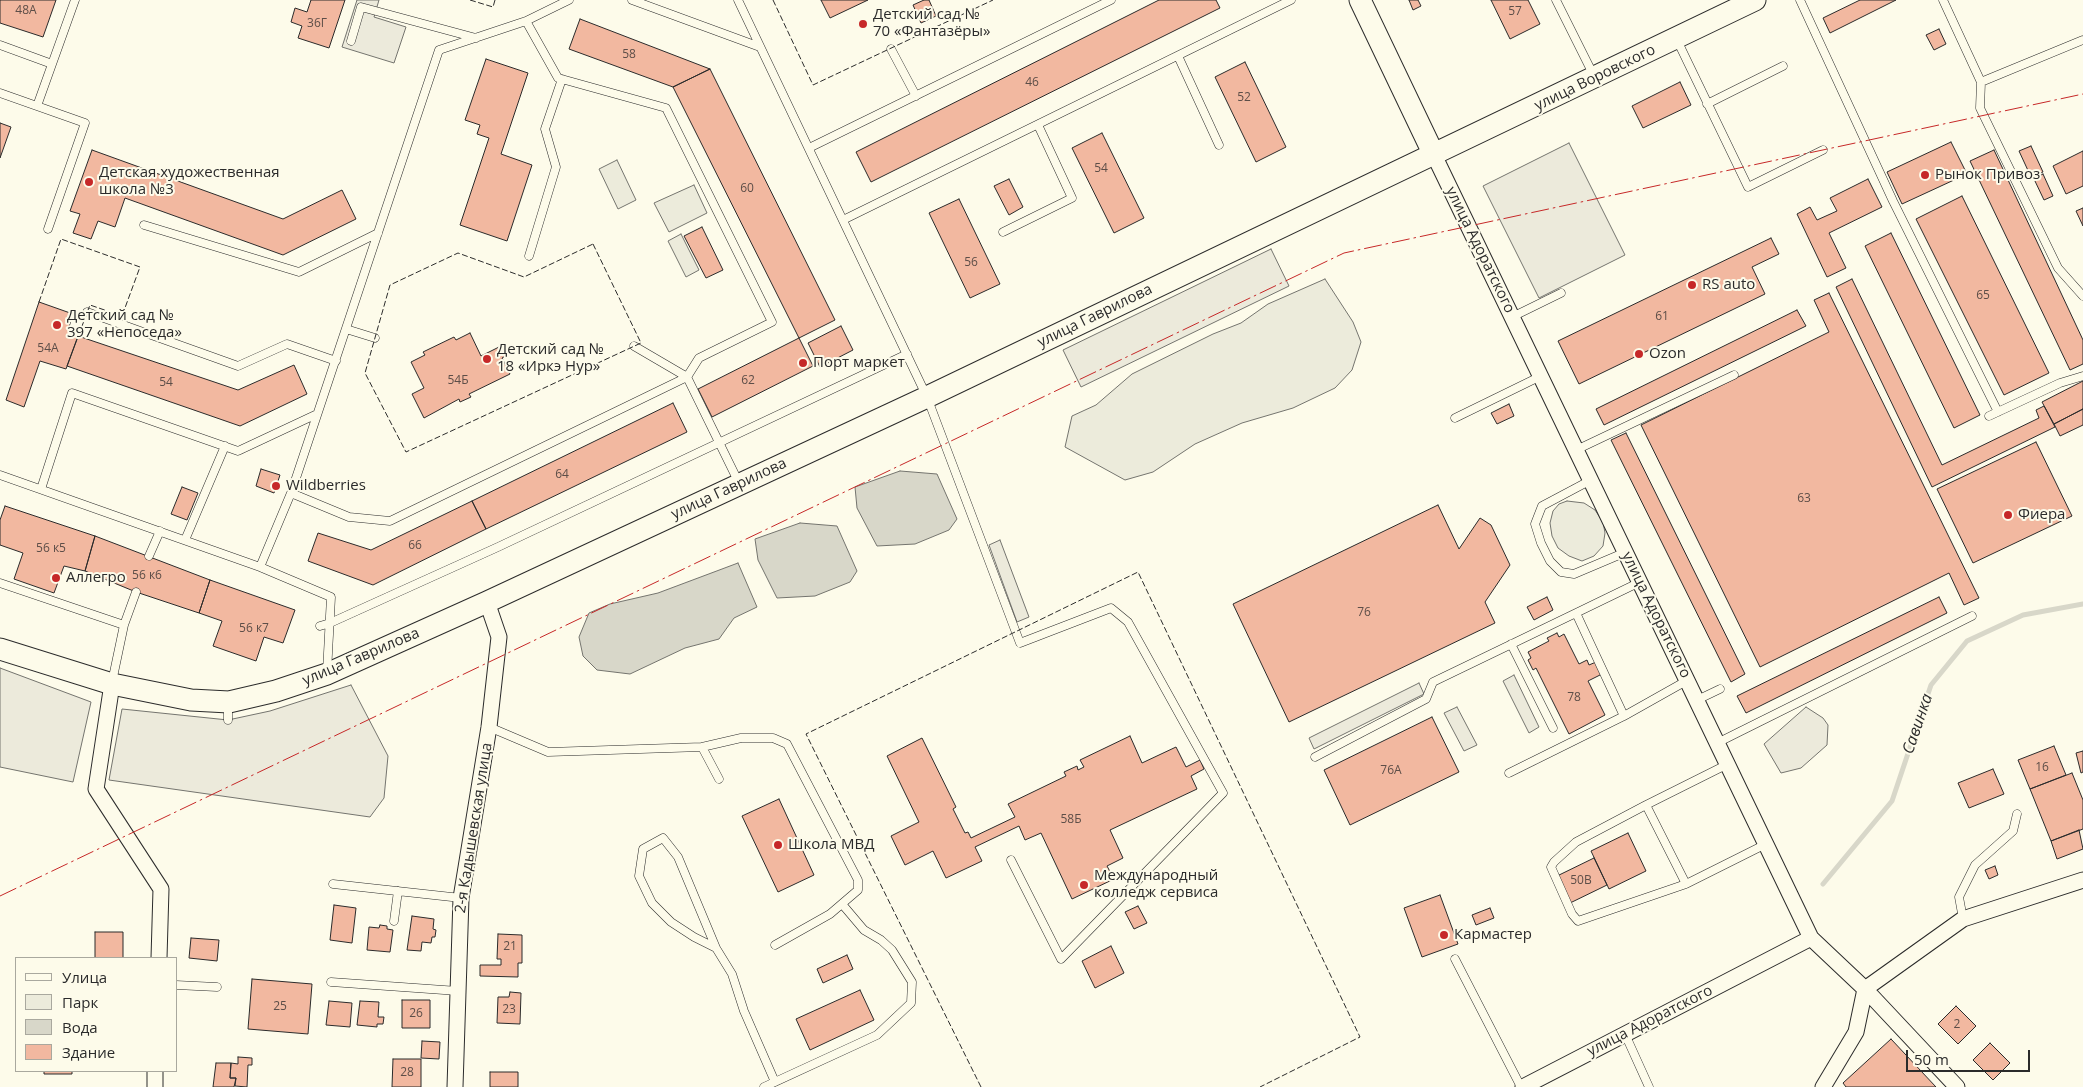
<!DOCTYPE html>
<html>
<head>
<meta charset="utf-8">
<style>
  body { margin:0 }
  #map { position:relative; width:2083px; height:1087px; overflow:hidden; background:#fdfbea; font-family:"Open Sans",sans-serif }
  canvas { display:block }
  .legend { position:absolute; left:15px; top:957px; width:162px; height:115px; box-sizing:border-box; background:#fdfbea; border:1px solid #a9a89e; margin:0; padding:6px 9px; list-style:none; font-size:15px; color:#2b2b2b }
  .legend li { display:flex; align-items:center; gap:10px; height:25px }
  .legend b { width:25px; border:1px solid #a9a89e }
  .scale { position:absolute; left:1906px; top:1050px; width:124px; height:22px; box-sizing:border-box; border:2px solid #2b2b2b; border-top:0; padding-left:6px; font-size:15px; line-height:18px; white-space:nowrap; color:#2b2b2b; -webkit-text-stroke:4px #fdfbea; paint-order:stroke }
</style>
</head>
<body>
<div id="map">
<canvas width="2083" height="1087"></canvas>
<ul class="legend">
<li><b style="height:6px;background:#fdfbea"></b>Улица</li>
<li><b style="height:14px;background:#ecebdb"></b>Парк</li>
<li><b style="height:14px;background:#d8d7c9"></b>Вода</li>
<li><b style="height:14px;background:#f2b8a0"></b>Здание</li>
</ul>
<div class="scale">50 m</div>
</div>
<script>
const context = document.querySelector('canvas').getContext('2d');
context.lineJoin = 'round';
function fillPath(path, color) { context.fillStyle = color; context.fill(path, 'evenodd'); }
const poly = rows => new Path2D(rows.map(r => 'M' + r).join(''));
function stroke(path, color, width, dash) { context.strokeStyle = color; context.lineWidth = width; context.lineCap = dash ? 'butt' : 'round'; context.setLineDash(dash || []); context.stroke(path); }
function label(font, color, halo, rows, align = 'center') {
  context.font = font + ' "Open Sans",sans-serif'; context.lineWidth = 4; context.setLineDash([]); context.textBaseline = 'middle'; context.strokeStyle = halo; context.fillStyle = color; for (const [text, x, y, turn = 0] of rows) {
    context.save(); context.translate(x, y); context.rotate((+turn || 0) * Math.PI / 180); context.textAlign = isNaN(turn) ? turn : align; if (halo) context.strokeText(text, 0, 0); context.fillText(text, 0, 0); context.restore();
  }
}
const green = poly([
  [617,160,636,200,618,209,599,169,617,160],
  [694,185,707,213,669,232,654,203,694,185],
  [681,234,699,270,686,277,668,241,681,234],
  [1325,279,1353,322,1361,342,1352,370,1335,388,1293,408,1242,423,1195,444,1153,472,1125,480,1065,447,1072,416,1096,405,1132,374,1213,334,1241,323,1268,304,1325,279],
  [1567,501,1584,503,1595,510,1603,522,1605,533,1603,546,1594,556,1582,561,1569,556,1558,548,1552,536,1550,523,1553,511,1559,504,1567,501]
]);
fillPath(green, '#ecebdb');
stroke(green, '#74746e', 1);
const parking = poly([
  [357,0,379,0,374,17,406,27,394,63,342,47,357,0],
  [1569,143,1625,255,1539,298,1483,186,1569,143],
  [1271,249,1289,286,1081,387,1063,350,1271,249],
  [1000,540,1029,617,1017,622,989,545,1000,540],
  [0,668,91,702,73,782,0,767,0,668],
  [1514,675,1539,727,1529,733,1503,681,1514,675],
  [1419,683,1424,694,1314,749,1309,738,1419,683],
  [351,685,388,756,384,798,370,817,109,780,122,709,228,720,270,711,351,685],
  [1457,707,1477,745,1464,751,1444,713,1457,707],
  [1806,707,1823,718,1828,725,1827,745,1801,768,1781,773,1764,744,1806,707]
]);
fillPath(parking, '#eceadb');
stroke(parking, '#74746e', 1);
const water = poly([
  [900,471,937,474,957,519,949,530,915,544,877,546,857,508,855,487,900,471],
  [800,523,837,526,857,571,850,582,815,596,777,598,758,560,755,539,800,523],
  [738,563,757,607,734,618,719,639,685,648,630,674,597,670,583,656,579,637,589,613,610,604,658,593,738,563]
]);
fillPath(water, '#d8d7c9');
stroke(water, '#74746e', 1);
stroke(poly([
  [1823,884,1892,801,1931,685,1967,641,2023,615,2083,604]
]), '#d8d7c9', 5);
const building = poly([
  [0,0,56,0,43,37,0,23,0,0],
  [311,0,345,0,329,48,298,38,302,26,291,22,295,8,307,12,311,0],
  [821,0,868,0,830,18,821,0],
  [924,0,929,0,936,16,921,23,913,5,924,0],
  [1159,0,1216,0,1220,8,871,182,856,152,1159,0],
  [1409,0,1418,0,1421,6,1413,10,1409,0],
  [1491,0,1528,0,1540,24,1510,39,1491,0],
  [1860,0,1896,0,1830,33,1823,18,1860,0],
  [580,19,710,69,673,87,569,49,580,19],
  [1939,29,1946,44,1934,50,1926,35,1939,29],
  [486,59,528,73,501,154,532,165,507,241,460,225,489,138,477,134,480,125,465,120,486,59],
  [1245,62,1286,147,1256,162,1215,77,1245,62],
  [710,69,835,320,799,338,673,87,710,69],
  [1680,82,1691,105,1643,128,1632,106,1680,82],
  [0,123,11,127,0,158,0,123],
  [1102,133,1144,218,1114,233,1072,148,1102,133],
  [1951,142,1967,174,1902,204,1887,172,1951,142],
  [2031,146,2043,172,2031,177,2019,151,2031,146],
  [92,150,283,219,342,190,356,219,283,255,125,198,115,227,98,221,91,239,73,233,80,214,70,211,92,150],
  [1994,150,2083,340,2083,364,2070,370,1970,161,1994,150],
  [2083,151,2083,186,2066,194,2053,166,2083,151],
  [2043,174,2053,196,2044,200,2034,179,2043,174],
  [1009,179,1023,207,1009,215,994,186,1009,179],
  [1868,179,1882,207,1829,233,1846,268,1827,277,1797,214,1810,207,1817,220,1837,211,1830,198,1868,179],
  [1962,196,2049,373,2004,395,1916,219,1962,196],
  [959,199,1000,284,970,298,929,213,959,199],
  [2083,208,2083,226,2076,211,2083,208],
  [702,227,723,270,706,278,684,236,702,227],
  [1891,233,1980,415,1954,428,1865,246,1891,233],
  [1771,238,1779,254,1752,267,1765,294,1579,384,1558,341,1771,238],
  [1852,279,1942,465,2039,418,2036,410,2044,406,2055,427,1932,487,1836,287,1852,279],
  [1829,293,1979,598,1964,605,1949,573,1760,667,1641,425,1829,332,1814,300,1829,293],
  [39,302,73,314,68,330,79,334,66,369,40,361,24,407,6,400,39,302],
  [1797,310,1806,326,1604,425,1596,409,1797,310],
  [841,326,853,350,820,367,808,343,841,326],
  [470,333,481,356,503,345,507,355,502,358,510,374,469,394,471,397,460,402,459,399,424,418,412,394,424,388,411,362,425,355,423,352,454,337,456,340,470,333],
  [78,336,238,390,294,365,307,394,240,426,67,366,78,336],
  [799,338,813,366,712,417,698,389,799,338],
  [2083,381,2083,409,2054,424,2042,402,2083,381],
  [673,403,687,432,486,529,472,501,673,403],
  [1509,404,1514,416,1497,424,1491,413,1509,404],
  [2083,409,2083,425,2060,436,2054,424,2083,409],
  [1626,433,1745,674,1731,682,1611,440,1626,433],
  [2036,442,2072,516,1973,563,1937,489,2036,442],
  [261,469,280,475,274,493,256,486,261,469],
  [182,487,198,493,187,520,171,514,182,487],
  [472,501,486,529,373,585,308,561,318,533,371,550,472,501],
  [1438,505,1459,549,1480,518,1491,525,1510,565,1485,602,1495,623,1289,722,1233,604,1438,505],
  [5,506,95,536,85,571,64,566,54,593,14,579,23,553,0,545,0,520,5,506],
  [95,536,210,580,199,613,136,592,85,571,95,536],
  [210,580,295,610,283,643,264,637,256,661,213,646,222,621,199,613,210,580],
  [1547,597,1553,610,1534,620,1527,607,1547,597],
  [1939,597,1947,613,1746,713,1737,696,1939,597],
  [1557,633,1559,637,1564,634,1579,664,1587,660,1589,665,1596,662,1602,674,1588,681,1605,715,1569,734,1536,668,1533,670,1528,660,1531,658,1528,652,1549,641,1547,638,1557,633],
  [1432,717,1459,772,1350,825,1324,770,1432,717],
  [1130,736,1142,763,1176,747,1186,767,1200,760,1204,769,1191,776,1197,789,1110,830,1123,858,1107,866,1114,879,1072,899,1041,833,1025,840,1019,826,975,847,982,861,946,878,933,851,905,865,891,836,919,822,887,756,922,738,956,807,953,809,965,833,968,832,971,838,1015,817,1008,804,1066,776,1064,772,1077,766,1078,770,1084,767,1080,760,1130,736],
  [2054,746,2066,775,2030,789,2018,760,2054,746],
  [2083,751,2083,772,2081,773,2076,753,2083,751],
  [1993,769,2004,794,1969,808,1958,783,1993,769],
  [2072,773,2083,800,2083,829,2051,841,2030,789,2072,773],
  [779,799,814,875,778,892,742,816,779,799],
  [2079,830,2083,849,2057,859,2051,841,2079,830],
  [1628,833,1646,871,1609,889,1591,851,1628,833],
  [1594,858,1607,885,1568,904,1555,877,1594,858],
  [1995,866,1998,875,1989,879,1985,870,1995,866],
  [1440,895,1458,944,1422,957,1404,908,1440,895],
  [334,905,356,908,352,943,330,940,334,905],
  [1138,906,1147,923,1134,929,1125,912,1138,906],
  [1490,908,1494,918,1476,925,1472,915,1490,908],
  [412,916,434,919,433,929,436,930,435,937,432,937,431,943,422,942,421,951,407,950,412,916],
  [380,925,387,926,387,929,393,930,390,952,367,950,369,927,379,928,380,925],
  [95,932,123,932,123,958,95,958,95,932],
  [498,934,522,935,522,963,518,963,518,977,480,976,480,965,501,965,501,959,497,959,498,934],
  [191,938,219,940,217,961,189,958,191,938],
  [1111,946,1124,973,1095,988,1082,961,1111,946],
  [847,955,853,969,823,983,817,969,847,955],
  [252,979,312,984,308,1034,248,1029,252,979],
  [860,990,874,1020,810,1050,796,1019,860,990],
  [510,992,521,993,520,1024,497,1023,498,997,509,997,510,992],
  [402,1000,430,1000,430,1028,402,1028,402,1000],
  [329,1001,352,1003,350,1027,326,1025,329,1001],
  [360,1001,379,1002,378,1017,384,1017,383,1024,377,1024,377,1027,357,1025,360,1001],
  [1956,1006,1976,1026,1958,1044,1938,1024,1956,1006],
  [1891,1039,1936,1087,1846,1087,1843,1083,1891,1039],
  [422,1041,440,1042,439,1059,421,1058,422,1041],
  [1990,1043,2010,1063,1993,1080,1973,1060,1990,1043],
  [238,1057,252,1058,252,1065,248,1065,247,1087,235,1086,236,1078,230,1078,231,1063,238,1064,238,1057],
  [393,1059,421,1059,421,1087,392,1087,393,1059],
  [216,1063,231,1063,230,1078,236,1078,234,1087,213,1087,216,1063],
  [44,1071,72,1071,72,1074,44,1074,44,1071],
  [490,1072,518,1072,518,1087,490,1087,490,1072]
]);
fillPath(building, '#f2b8a0');
stroke(building, '#2b2b2b', 1);
const lane = poly([
  [632,0,760,47],
  [738,0,927,397,1020,643,1111,608,1128,622,1223,793,1061,959,1011,860],
  [1556,0,1594,76],
  [1800,0,1893,201,1998,412],
  [1943,0,1981,82,1980,108,2058,268,2083,296],
  [526,21,558,78,666,108,772,322,699,358,687,377,739,483],
  [1677,40,1748,187,1823,150],
  [351,41,361,7,476,38],
  [0,45,52,64],
  [891,49,916,96],
  [1178,56,1219,145],
  [1981,82,2083,40],
  [0,93,85,123,48,229],
  [1707,104,1783,66],
  [37,106,75,0],
  [809,148,1111,0],
  [843,220,1291,0],
  [144,225,299,272,378,233],
  [1003,232,1072,198,1038,125],
  [529,256,556,167,545,129,562,79],
  [87,312,238,366,287,344,336,361],
  [1512,317,1561,293],
  [346,329,375,338],
  [634,346,687,377],
  [1989,416,2060,383,2083,376],
  [1455,418,1541,376],
  [1576,450,1734,375],
  [0,475,260,567,331,597,327,672],
  [1591,480,1542,506,1535,524,1541,543,1550,561,1561,572,1574,574,1626,552],
  [41,489,72,393,238,451,317,414],
  [291,493,349,517,390,521,687,377],
  [185,540,225,446],
  [149,556,160,531],
  [260,567,291,493,439,50,526,21,569,0],
  [0,583,124,625],
  [320,626,330,623,498,547,907,354],
  [1511,644,1553,728],
  [112,682,124,625,136,592],
  [1697,700,1720,689],
  [1624,716,1688,680],
  [228,720,228,704],
  [489,727,548,752,702,747,719,779],
  [1717,743,1972,616],
  [702,747,741,738,773,738,787,744,858,880,858,890,830,914,775,945],
  [1315,757,1426,699,1433,682,1576,613],
  [1728,764,1646,805,1686,884,1766,844],
  [1509,773,1624,716,1576,613,1640,582],
  [1646,805,1576,842,1554,862,1551,867,1572,914,1578,921,1686,884],
  [333,884,461,898],
  [1963,919,1959,897,1975,865,2013,831,2017,814],
  [394,921,398,891],
  [716,948,678,857,663,838,643,849,639,876,652,903,671,922,694,937,716,948,732,974,744,1011,775,1082],
  [1455,959,1521,1087],
  [331,982,458,991],
  [176,985,217,987],
  [1625,1034,1649,1087],
  [764,1087,877,1035,911,1003,912,982,892,950,881,940,864,930,842,904]
]);
const street = poly([
  [1434,155,1811,938,1865,989,1957,1087],
  [112,684,96,789,161,889,159,958],
  [155,1071,155,1087],
  [455,1087,461,898,489,727,499,637,487,602],
  [1523,1087,1811,938],
  [1823,1087,1856,1032,1865,989,1963,919,2083,880]
]);
const secondary = poly([
  [1360,0,1434,155],
  [0,649,112,684,191,700,229,702,276,691,327,674,487,602,927,397,1755,0]
]);
stroke(lane, '#2b2b2b', 9);
stroke(street, '#2b2b2b', 17);
stroke(secondary, '#2b2b2b', 23);
stroke(lane, '#fdfbea', 8);
stroke(street, '#fdfbea', 15);
stroke(secondary, '#fdfbea', 21);
stroke(poly([
  [470,0,493,7,495,0],
  [773,0,813,85,993,0],
  [593,244,641,343,406,452,365,373,390,285,458,253,524,277,593,244],
  [39,302,61,239,140,267,122,316,90,305,79,334],
  [981,1087,806,734,1138,572,1360,1037,1260,1087]
]), '#2b2b2b', 1, [6, 2.5]);
stroke(poly([
  [0,896,1344,253,2083,94]
]), '#c62828', 1, [18, 4, 2.5, 4]);
for (const [x, y, r, color] of [
  [863,24,5,"#c62828"],
  [1925,175,5,"#c62828"],
  [89,182,5,"#c62828"],
  [1692,285,5,"#c62828"],
  [57,325,5,"#c62828"],
  [1639,354,5,"#c62828"],
  [487,359,5,"#c62828"],
  [803,363,5,"#c62828"],
  [276,486,5,"#c62828"],
  [2008,515,5,"#c62828"],
  [56,578,5,"#c62828"],
  [778,845,5,"#c62828"],
  [1084,885,5,"#c62828"],
  [1444,935,5,"#c62828"]
]) { const dot = new Path2D(); dot.arc(x, y, r, 0, 2 * Math.PI); context.fillStyle = color; context.fill(dot); stroke(dot, '#fdfbea', 2); }
label('12px', '#5d4e48', null, [
  ["48А",26,11],
  ["57",1515,12],
  ["36Г",317,24],
  ["58",629,55],
  ["46",1032,83],
  ["52",1244,98],
  ["54",1101,169],
  ["60",747,189],
  ["56",971,263],
  ["65",1983,296],
  ["61",1662,317],
  ["54А",48,349],
  ["54Б",458,381],
  ["62",748,381],
  ["54",166,383],
  ["64",562,475],
  ["63",1804,499],
  ["66",415,546],
  ["56 к5",51,549],
  ["56 к6",147,576],
  ["76",1364,613],
  ["56 к7",254,629],
  ["78",1574,698],
  ["16",2042,768],
  ["76А",1391,771],
  ["58Б",1071,820],
  ["50В",1581,881],
  ["21",510,947],
  ["25",280,1007],
  ["23",509,1010],
  ["26",416,1014],
  ["2",1957,1025],
  ["28",407,1073]
]);
label('15px', '#2b2b2b', '#fdfbea', [
  ["Детский сад №",873,15],
  ["70 «Фантазёры»",873,32],
  ["Детская художественная",99,173],
  ["школа №3",99,190],
  ["Рынок Привоз",1935,175],
  ["RS auto",1702,285],
  ["Детский сад №",67,316],
  ["397 «Непоседа»",67,333],
  ["Детский сад №",497,350],
  ["18 «Иркэ Нур»",497,367],
  ["Ozon",1649,354],
  ["Порт маркет",813,363],
  ["Wildberries",286,486],
  ["Фиера",2018,515],
  ["Аллегро",66,578],
  ["Школа МВД",788,845],
  ["Международный",1094,876],
  ["колледж сервиса",1094,893],
  ["Кармастер",1454,935]
], 'left');
label('15px', '#2b2b2b', '#fdfbea', [
  ["улица Воровского",1595,78,-26],
  ["улица Адоратского",1480,250,64],
  ["улица Гаврилова",1095,316,-26],
  ["улица Гаврилова",729,489,-25],
  ["улица Адоратского",1656,615,64],
  ["улица Гаврилова",361,657,-23],
  ["2-я Кадышевская улица",474,828,-81],
  ["улица Адоратского",1650,1021,-27]
]);
label('italic 16px', '#2b2b2b', '#fdfbea', [
  ["Савинка",1918,724,-71]
]);
</script>
</body>
</html>
